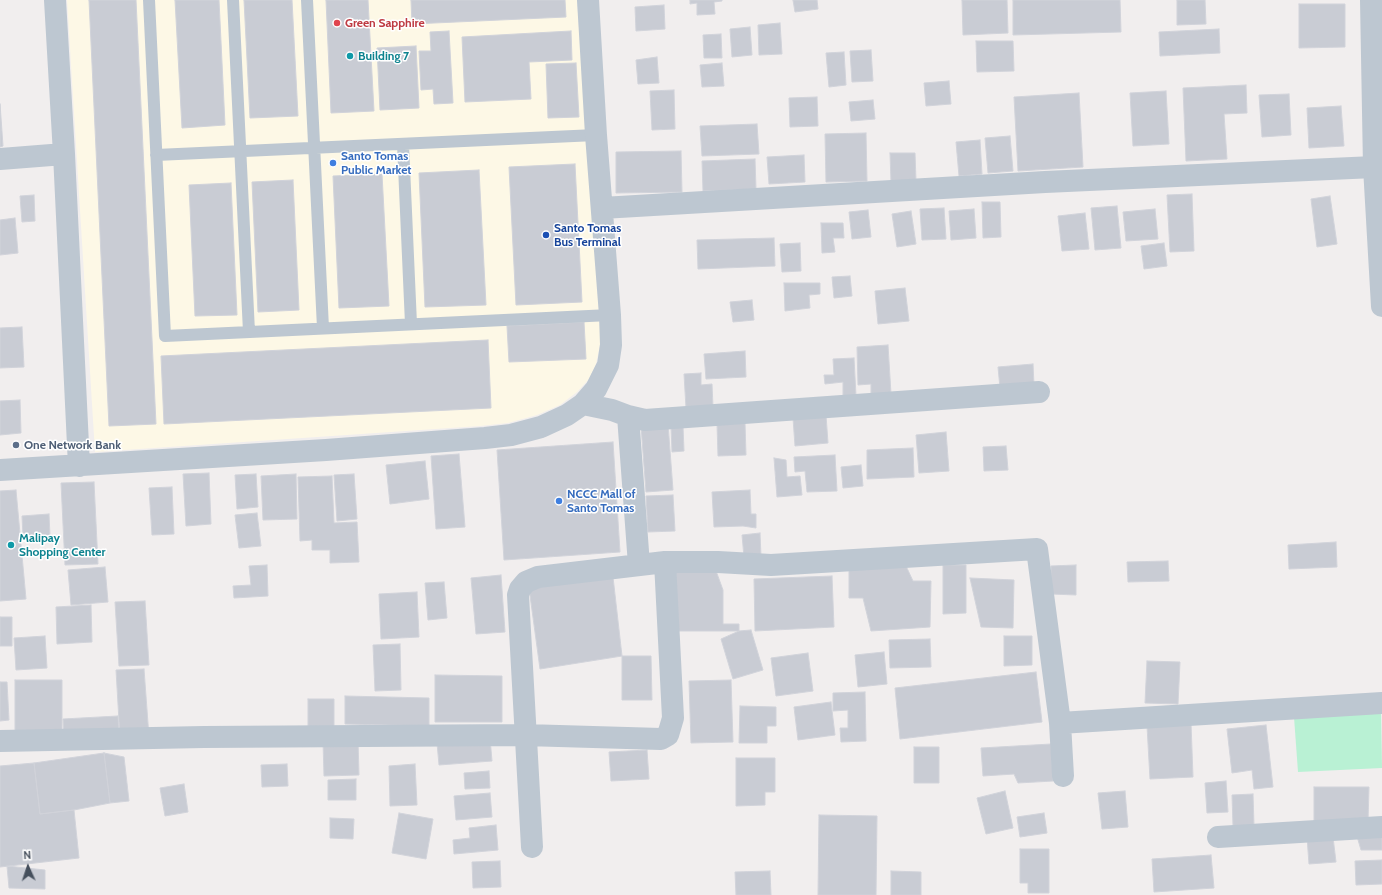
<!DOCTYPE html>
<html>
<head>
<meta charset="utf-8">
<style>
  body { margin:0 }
  #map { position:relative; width:1382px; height:895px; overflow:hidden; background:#f1eeee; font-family:Cabin,sans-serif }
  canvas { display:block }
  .north { position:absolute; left:8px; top:847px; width:40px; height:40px; -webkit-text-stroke:3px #fff; paint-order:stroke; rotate:357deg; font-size:11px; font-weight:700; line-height:16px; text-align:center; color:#454f5c }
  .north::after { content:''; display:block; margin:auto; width:14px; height:18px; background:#454f5c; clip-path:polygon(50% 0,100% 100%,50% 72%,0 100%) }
</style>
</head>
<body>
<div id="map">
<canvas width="1382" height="895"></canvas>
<div class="north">N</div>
</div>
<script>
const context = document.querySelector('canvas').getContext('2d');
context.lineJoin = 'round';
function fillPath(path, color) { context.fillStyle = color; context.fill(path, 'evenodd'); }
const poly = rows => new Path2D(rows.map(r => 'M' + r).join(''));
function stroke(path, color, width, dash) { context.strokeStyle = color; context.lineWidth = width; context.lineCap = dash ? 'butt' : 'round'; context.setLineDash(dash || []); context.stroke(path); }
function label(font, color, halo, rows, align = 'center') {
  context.font = font + ' Cabin,sans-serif'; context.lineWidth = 3; context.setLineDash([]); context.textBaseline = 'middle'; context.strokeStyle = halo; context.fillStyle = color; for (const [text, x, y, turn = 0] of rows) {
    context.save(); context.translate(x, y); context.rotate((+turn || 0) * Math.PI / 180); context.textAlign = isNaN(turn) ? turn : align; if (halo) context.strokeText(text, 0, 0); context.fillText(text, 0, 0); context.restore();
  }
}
fillPath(poly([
  [67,0,577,0,600,326,600,345,596,364,589,379,577,392,560,405,537,415,508,423,480,426,95,452]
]), '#fdf8e6');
fillPath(poly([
  [1381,711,1382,768,1298,772,1294,717]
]), '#b9f1d4');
const building = poly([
  [89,0,136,0,156,424,109,426,89,0],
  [175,0,219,0,225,125,182,128,175,0],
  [244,0,292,0,298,116,250,118,244,0],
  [326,0,368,0,374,111,331,113,326,0],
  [411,0,565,0,566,17,412,24,411,0],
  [690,0,722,0,722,1,714,2,715,14,697,15,697,3,690,4,690,0],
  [793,0,817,0,818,9,795,12,793,0],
  [962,0,1007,0,1008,33,963,35,962,0],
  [1013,0,1120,0,1121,32,1013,35,1013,0],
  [1177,0,1205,0,1206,24,1177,25,1177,0],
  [1299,4,1345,4,1345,47,1299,48,1299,4],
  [664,5,665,29,636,31,635,7,664,5],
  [780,23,782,54,759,55,758,25,780,23],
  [750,27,752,55,732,57,730,29,750,27],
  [1219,29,1220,53,1160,56,1159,32,1219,29],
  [449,31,453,103,434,104,433,89,421,90,419,51,431,51,430,32,449,31],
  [571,31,572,60,529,62,531,99,465,102,462,37,571,31],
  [721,34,722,58,704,58,703,35,721,34],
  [976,41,1013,41,1014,71,977,72,976,41],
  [416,46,419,108,380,110,377,48,416,46],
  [871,50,873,81,852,82,850,51,871,50],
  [844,52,846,85,829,87,826,53,844,52],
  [657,57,659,83,638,84,636,60,657,57],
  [576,63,579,117,548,118,546,64,576,63],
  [722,63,724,86,702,87,700,65,722,63],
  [949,81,951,104,926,106,924,83,949,81],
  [1246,85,1247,113,1224,114,1227,159,1186,161,1183,88,1246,85],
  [674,90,675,129,652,130,650,91,674,90],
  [1166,91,1169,144,1133,146,1130,93,1166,91],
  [1079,93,1083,167,1018,171,1014,97,1079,93],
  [1289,94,1291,135,1262,137,1259,95,1289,94],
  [817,97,818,126,790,127,789,98,817,97],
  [873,100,875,119,851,121,849,102,873,100],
  [0,104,3,146,0,147,0,104],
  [1341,106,1344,146,1309,148,1307,108,1341,106],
  [757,124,759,154,702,156,700,126,757,124],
  [866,133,867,181,826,182,825,134,866,133],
  [1010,136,1013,171,988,173,985,138,1010,136],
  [980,140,982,174,959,176,956,142,980,140],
  [681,151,682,192,616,193,616,152,681,151],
  [890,153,915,153,916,181,891,182,890,153],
  [804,155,805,182,769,184,767,157,804,155],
  [755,159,756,189,703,191,702,161,755,159],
  [575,164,582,302,516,305,509,167,575,164],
  [479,170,486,305,425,307,419,173,479,170],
  [382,174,389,306,339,308,333,176,382,174],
  [293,180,299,310,258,312,252,182,293,180],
  [231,183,237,315,195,316,189,185,231,183],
  [1192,194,1194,251,1170,252,1167,195,1192,194],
  [34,195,35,221,22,222,20,196,34,195],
  [1330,196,1337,244,1317,247,1311,199,1330,196],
  [982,202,1000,202,1001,237,983,238,982,202],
  [1117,206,1121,248,1095,250,1091,208,1117,206],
  [944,208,946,239,922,240,920,209,944,208],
  [974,209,976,238,951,240,949,211,974,209],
  [1155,209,1158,239,1126,241,1123,212,1155,209],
  [868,210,871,237,852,239,849,212,868,210],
  [911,211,916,244,897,247,892,214,911,211],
  [1085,213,1089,249,1062,251,1058,216,1085,213],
  [15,218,18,253,0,255,0,220,15,218],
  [821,223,843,223,844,238,833,238,835,252,822,253,821,223],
  [774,238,775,266,698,269,697,240,774,238],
  [800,243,801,271,782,272,780,244,800,243],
  [1164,243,1167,266,1144,269,1141,246,1164,243],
  [850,276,852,296,834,298,832,277,850,276],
  [784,283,820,283,820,294,809,295,810,308,785,311,784,283],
  [905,288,909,321,878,324,875,291,905,288],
  [752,300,754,320,733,322,730,302,752,300],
  [584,322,586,359,509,362,507,326,584,322],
  [22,327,24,367,0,368,0,328,22,327],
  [488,340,491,408,164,424,161,356,488,340],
  [888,345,891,394,871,395,871,384,858,385,857,347,888,345],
  [745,351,746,377,706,379,704,354,745,351],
  [854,358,856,396,843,397,843,382,825,384,824,375,834,375,833,359,854,358],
  [1033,364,1034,385,1000,388,998,367,1033,364],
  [701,373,701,385,712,384,713,407,686,408,684,374,701,373],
  [20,400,21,433,0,435,0,401,20,400],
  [826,415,828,443,795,446,793,418,826,415],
  [745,423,746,455,718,456,717,424,745,423],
  [668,424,673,490,646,492,641,426,668,424],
  [671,426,683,426,684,451,672,452,671,426],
  [946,432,949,471,919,473,916,435,946,432],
  [613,442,620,552,504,560,497,450,613,442],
  [1006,446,1008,470,984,471,983,447,1006,446],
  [913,448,914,477,867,479,867,450,913,448],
  [459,454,465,527,436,529,431,456,459,454],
  [835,455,837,491,807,492,805,471,795,472,794,457,835,455],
  [774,458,786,460,787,477,800,476,802,495,777,497,774,458],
  [425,461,429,499,390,504,386,465,425,461],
  [861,465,863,486,843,488,841,467,861,465],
  [209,473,211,524,186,526,183,474,209,473],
  [256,474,258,507,237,509,235,475,256,474],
  [296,474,297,519,263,520,261,476,296,474],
  [354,474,357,519,337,521,334,475,354,474],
  [332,476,334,523,357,522,359,562,330,563,330,550,312,550,312,540,300,541,298,477,332,476],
  [94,482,98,564,65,565,61,483,94,482],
  [172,487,174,534,152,535,149,488,172,487],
  [16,490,26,599,0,601,0,491,16,490],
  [750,490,751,514,756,514,756,528,743,526,714,527,712,492,750,490],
  [673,495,675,531,648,532,646,496,673,495],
  [257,513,261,546,239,548,235,515,257,513],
  [49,514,50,536,23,537,22,516,49,514],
  [760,533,761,556,744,557,742,535,760,533],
  [1336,542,1337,567,1289,569,1288,545,1336,542],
  [1168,561,1169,581,1128,582,1127,562,1168,561],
  [267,565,268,596,234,598,233,586,251,585,249,566,267,565],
  [849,565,906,566,913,581,931,581,930,627,871,631,863,598,849,598,849,565],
  [943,565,966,565,966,613,943,614,943,565],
  [1076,565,1076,595,1051,594,1051,566,1076,565],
  [105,567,108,602,71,605,68,570,105,567],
  [673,568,715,568,723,590,723,624,739,624,739,631,673,631,673,568],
  [501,575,505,632,476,634,471,578,501,575],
  [832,576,834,627,755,631,754,579,832,576],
  [613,577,622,656,540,669,529,588,613,577],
  [970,578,1014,580,1013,628,981,627,970,578],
  [444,582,447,618,428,620,425,583,444,582],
  [417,592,419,637,381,639,379,594,417,592],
  [145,601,149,665,119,666,115,602,145,601],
  [91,605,92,642,57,644,56,607,91,605],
  [0,617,12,617,12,646,0,646,0,617],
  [751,630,763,670,733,679,721,639,739,631,751,630],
  [45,636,47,668,16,670,14,638,45,636],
  [1004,636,1032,636,1032,665,1004,666,1004,636],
  [930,639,931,667,890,668,889,640,930,639],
  [400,644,401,690,375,691,373,645,400,644],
  [884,652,887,684,858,687,855,655,884,652],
  [808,653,813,691,776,696,771,658,808,653],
  [622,656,651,656,652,700,622,700,622,656],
  [1147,661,1180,662,1178,704,1145,703,1147,661],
  [144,669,149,737,120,738,116,670,144,669],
  [1036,672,1042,722,900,739,895,688,1036,672],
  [435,675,502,676,502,722,435,722,435,675],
  [15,680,62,680,62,734,15,733,15,680],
  [731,680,733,742,691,743,689,681,731,680],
  [0,682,7,682,9,720,0,721,0,682],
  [865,692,866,741,841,742,840,728,848,728,848,710,833,711,833,693,865,692],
  [345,696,429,698,429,726,345,724,345,696],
  [308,699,334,699,334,727,308,728,308,699],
  [831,702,835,735,798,740,794,707,831,702],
  [740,706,776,707,776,726,767,726,767,743,739,743,740,706],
  [118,716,119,736,64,739,63,719,118,716],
  [1191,723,1193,777,1150,779,1147,726,1191,723],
  [1266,725,1273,787,1254,789,1252,770,1232,773,1227,729,1266,725],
  [490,738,492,761,439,765,437,743,490,738],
  [358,740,359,775,324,776,323,741,358,740],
  [1051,744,1053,781,1018,783,1014,774,983,776,981,748,1051,744],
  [914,747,939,747,939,783,914,783,914,747],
  [647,750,649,779,611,781,609,752,647,750],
  [104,753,110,803,74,810,40,814,34,763,104,753],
  [104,753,124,757,129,801,110,803,104,753],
  [736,758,775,758,775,792,765,792,765,805,736,806,736,758],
  [34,763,40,814,74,810,79,858,0,867,0,766,34,763],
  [287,764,288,786,262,787,261,765,287,764],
  [415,764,417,805,390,806,389,766,415,764],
  [489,771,490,788,465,789,464,773,489,771],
  [356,779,356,800,328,800,328,780,356,779],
  [1226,781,1228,812,1207,813,1205,783,1226,781],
  [184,784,188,812,165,816,160,788,184,784],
  [1314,787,1369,787,1368,822,1314,822,1314,787],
  [1005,791,1013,828,986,834,977,798,1005,791],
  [1125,791,1128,827,1102,829,1098,793,1125,791],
  [490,793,492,817,456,820,454,796,490,793],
  [1253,794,1254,826,1233,826,1232,795,1253,794],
  [399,813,433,819,426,859,392,853,399,813],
  [1044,813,1047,833,1020,837,1017,817,1044,813],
  [819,815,877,816,876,895,818,895,819,815],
  [330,818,354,819,353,839,330,838,330,818],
  [496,825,498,850,454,854,453,840,470,838,469,828,496,825],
  [1356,833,1382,833,1382,850,1361,850,1356,833],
  [1307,837,1333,837,1336,862,1309,864,1307,837],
  [1020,849,1049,849,1049,893,1028,893,1028,883,1020,883,1020,849],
  [1211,855,1214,888,1154,892,1152,859,1211,855],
  [1382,860,1382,884,1356,885,1355,861,1382,860],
  [500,861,501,887,473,888,472,862,500,861],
  [7,866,45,870,45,889,9,888,7,866],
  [770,871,771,895,736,895,735,872,770,871],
  [891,871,921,872,921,895,891,895,891,871]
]);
fillPath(building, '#c9ccd4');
stroke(building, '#d1d3da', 1);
stroke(poly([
  [149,0,165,336,610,315],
  [233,0,249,332],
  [307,0,323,328],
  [403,144,411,324],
  [156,155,596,135]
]), '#bdc7d1', 12);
stroke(poly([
  [55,0,64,154,79,466],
  [1371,0,1374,167,1382,306],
  [0,159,64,154],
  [602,208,1045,182,1374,167],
  [583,404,612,410,628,416,645,420,1039,392],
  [628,416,639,565],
  [0,470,326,450,485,438,511,435,541,427,567,415,583,404,596,389,608,365,611,345,610,315,596,135,588,0],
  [1060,723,1382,703],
  [0,741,204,737,525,735,661,739,668,735,673,718,665,562],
  [1218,837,1382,827],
  [532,847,518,595,520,589,526,582,538,577,665,562,718,562,771,565,1037,549,1060,723,1063,776]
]), '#bdc7d1', 22);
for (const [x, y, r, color] of [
  [337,23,4,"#e0444e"],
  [350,56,4,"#0f9aa8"],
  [333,163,4,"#3f7fe0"],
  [546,235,4,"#1a4fb4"],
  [16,445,4,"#5c6f8a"],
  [559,501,4,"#3f7fe0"],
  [11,545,4,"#0f9aa8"]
]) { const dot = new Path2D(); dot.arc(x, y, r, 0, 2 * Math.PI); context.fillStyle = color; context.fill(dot); stroke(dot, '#fff', 1.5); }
label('bold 12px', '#be3a42', '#fff', [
  ["Green Sapphire",345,23]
], 'left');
label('bold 12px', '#0d838f', '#fff', [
  ["Building 7",358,56],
  ["Malipay",19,538],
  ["Shopping Center",19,552]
], 'left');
label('bold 12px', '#366cbe', '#fff', [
  ["Santo Tomas",341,156],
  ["Public Market",341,170],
  ["NCCC Mall of",567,494],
  ["Santo Tomas",567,508]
], 'left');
label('bold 12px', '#164399', '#fff', [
  ["Santo Tomas",554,228],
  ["Bus Terminal",554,242]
], 'left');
label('bold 12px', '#4e5e75', '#fff', [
  ["One Network Bank",24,445]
], 'left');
</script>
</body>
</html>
